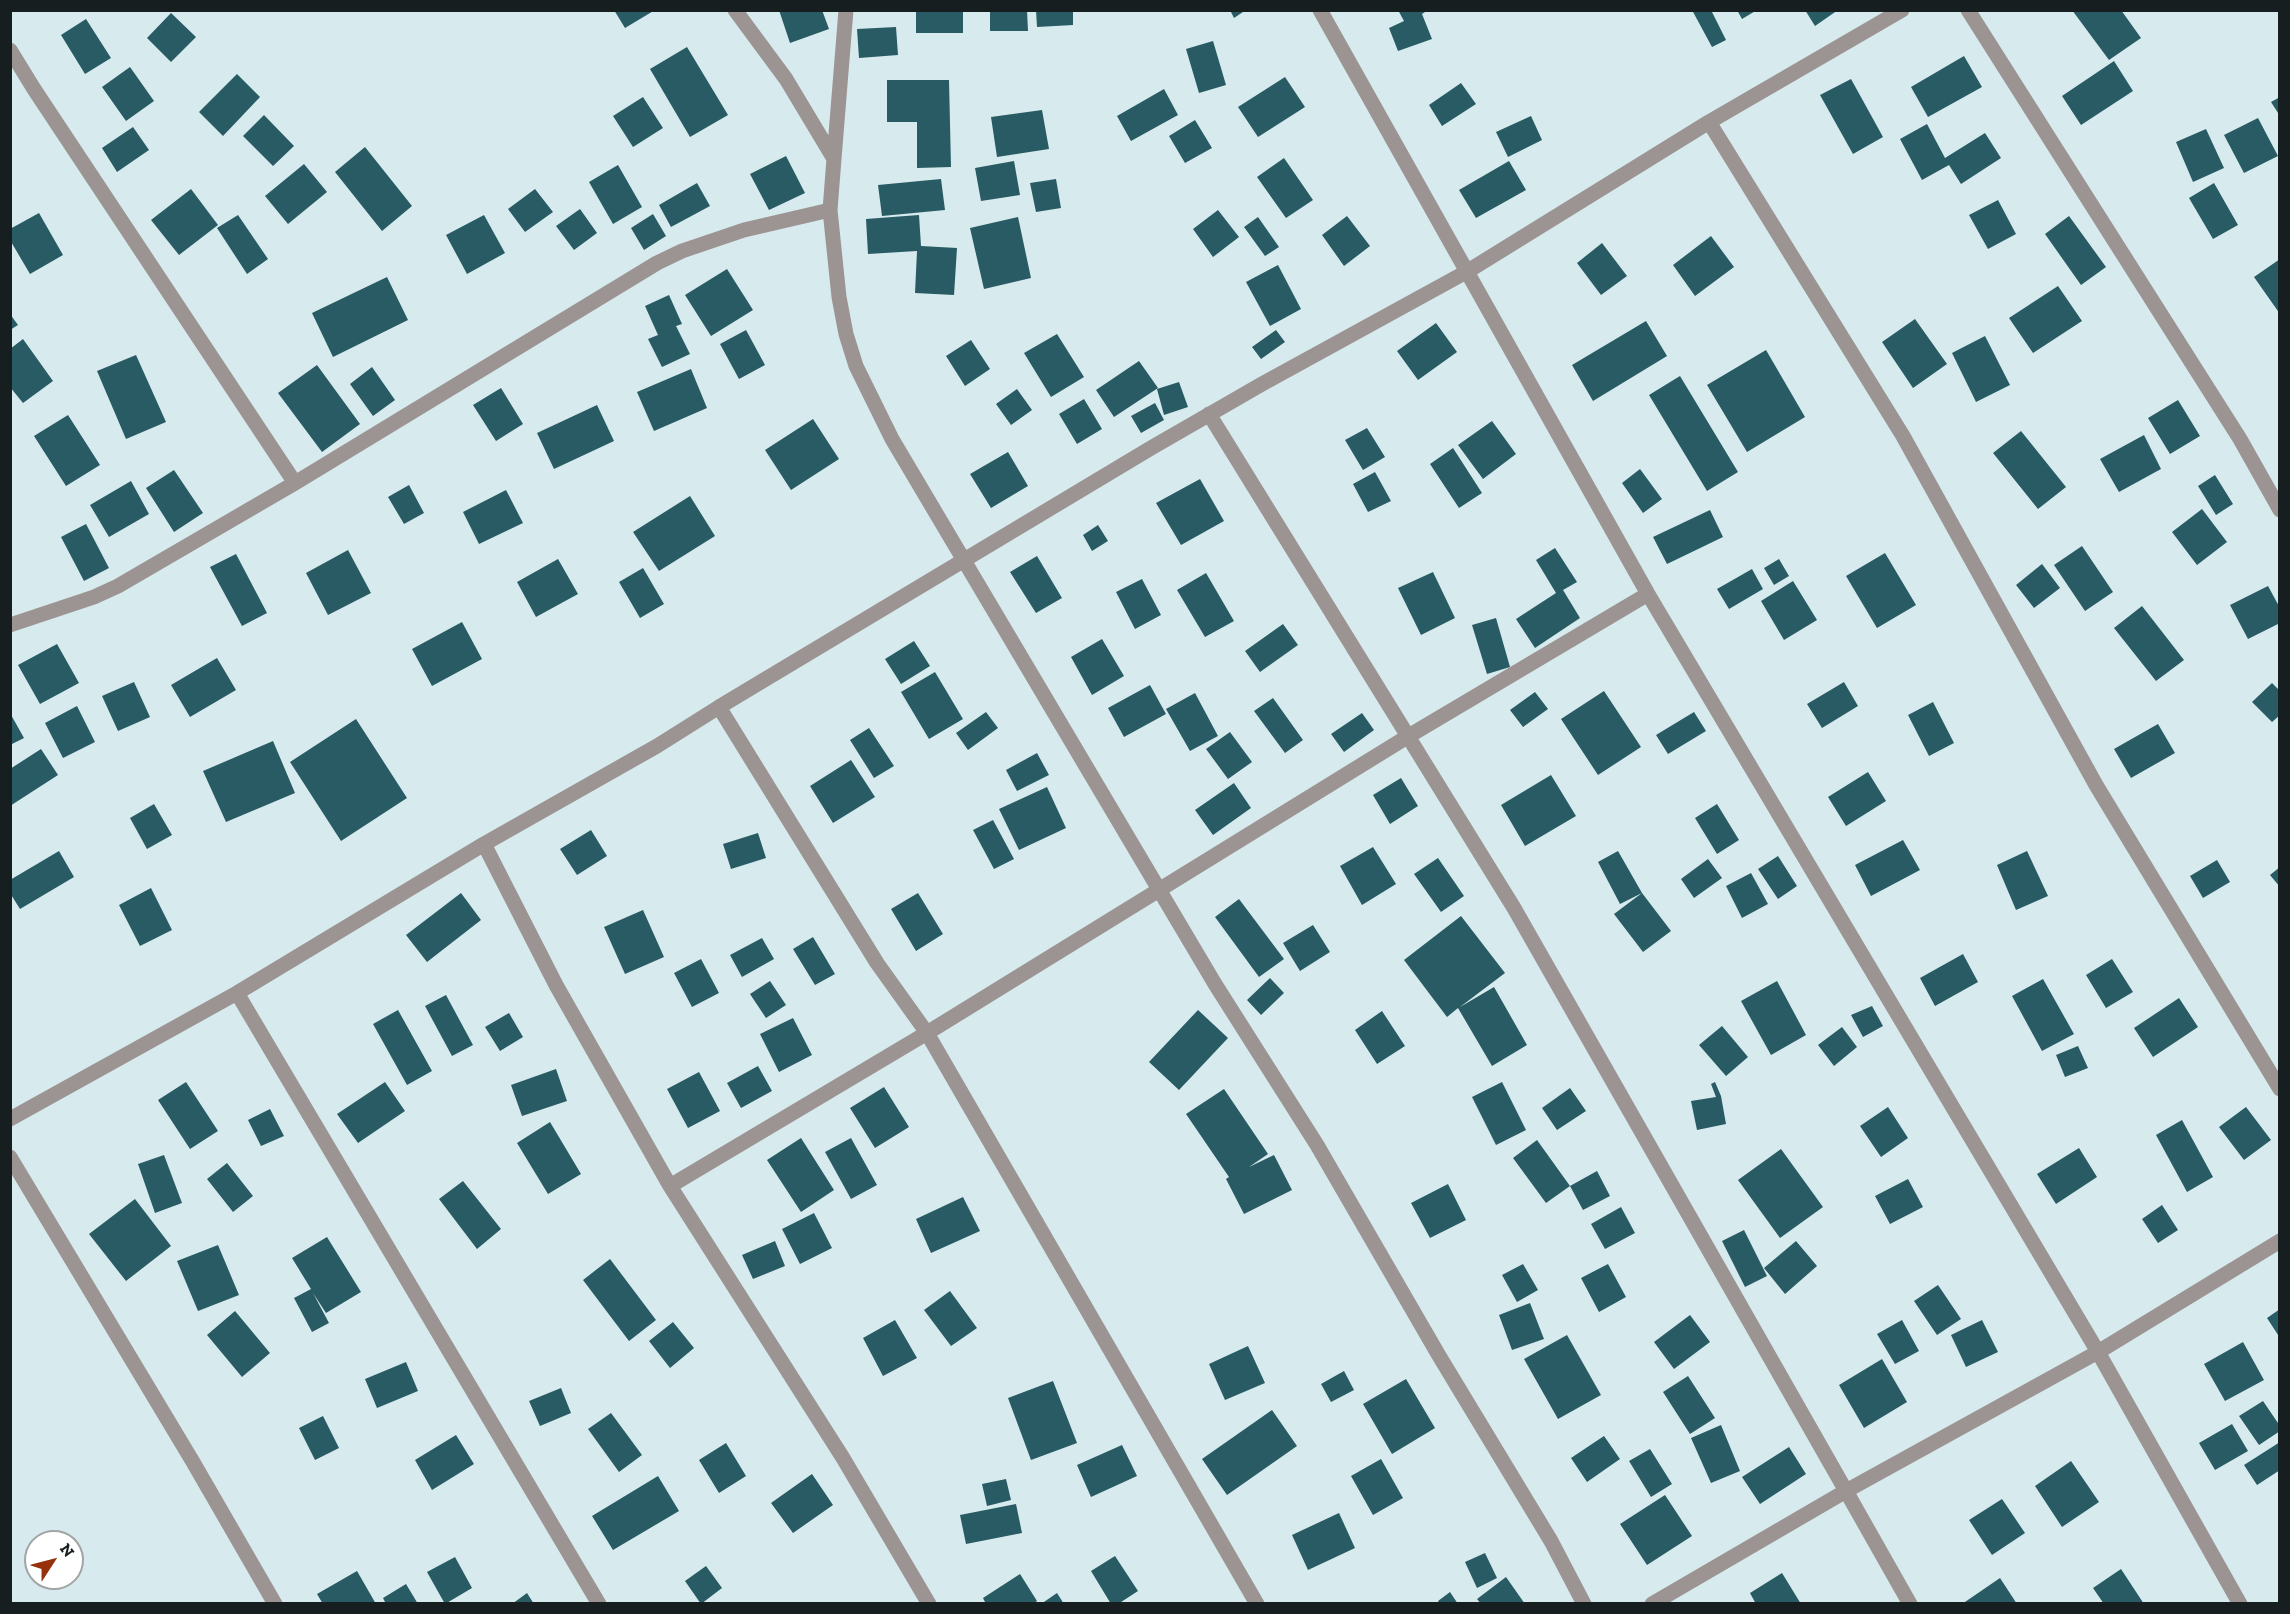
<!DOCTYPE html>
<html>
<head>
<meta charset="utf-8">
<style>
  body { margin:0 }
  #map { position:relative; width:2290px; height:1614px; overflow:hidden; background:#d7eaed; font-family:"Zilla Slab",serif }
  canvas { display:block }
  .frame { position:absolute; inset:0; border:12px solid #171e1f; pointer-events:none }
  .north { position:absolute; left:24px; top:1530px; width:60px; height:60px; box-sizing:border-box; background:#fff; border:2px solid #a2a5a5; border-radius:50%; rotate:54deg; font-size:16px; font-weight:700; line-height:24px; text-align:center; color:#171e1f }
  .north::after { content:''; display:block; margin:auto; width:21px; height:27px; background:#97310b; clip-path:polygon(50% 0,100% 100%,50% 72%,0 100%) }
</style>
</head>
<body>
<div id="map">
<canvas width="2290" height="1614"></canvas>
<div class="frame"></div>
<div class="north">N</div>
</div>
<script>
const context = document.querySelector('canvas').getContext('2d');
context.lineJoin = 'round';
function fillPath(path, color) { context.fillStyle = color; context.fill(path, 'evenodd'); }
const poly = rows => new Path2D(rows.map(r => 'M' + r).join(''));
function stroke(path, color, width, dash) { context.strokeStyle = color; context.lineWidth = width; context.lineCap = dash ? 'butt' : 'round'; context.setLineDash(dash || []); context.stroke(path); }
fillPath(poly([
  [614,10,655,10,625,28],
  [779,10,822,10,829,29,790,43],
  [916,10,963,10,963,33,916,33],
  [990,10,1027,10,1028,31,990,31],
  [1036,10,1073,10,1073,25,1037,27],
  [1230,10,1246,10,1234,18],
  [1398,10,1428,10,1422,14,1432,39,1398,51,1389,28,1404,21],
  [1692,10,1711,10,1726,40,1712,47],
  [1737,10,1757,10,1742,19],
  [1805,10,1838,10,1815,26],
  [2072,10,2121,10,2141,38,2109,60],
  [171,13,196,37,171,62,147,38],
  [86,19,111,58,85,74,61,35],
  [896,27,898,55,859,58,857,29],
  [1213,41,1226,85,1199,93,1186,49],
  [687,47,728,115,690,137,650,69],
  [1964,56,1982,87,1928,117,1911,87],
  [2114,61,2133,91,2081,125,2062,96],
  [130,67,154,101,126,121,102,87],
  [237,74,260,97,223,136,199,112],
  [1285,77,1305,107,1258,137,1238,107],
  [1851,79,1883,137,1853,154,1820,95],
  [887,80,949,80,951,167,917,168,917,122,887,122],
  [1461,83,1476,104,1442,126,1429,105],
  [1164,89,1178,115,1131,141,1117,116],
  [643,97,663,128,633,147,613,116],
  [2280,97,2280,116,2271,102],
  [1042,110,1049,149,997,157,991,117],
  [264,115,294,146,273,166,243,136],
  [1531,116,1542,140,1508,157,1496,132],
  [2258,118,2278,156,2244,173,2224,135],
  [1195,120,1212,148,1185,163,1169,136],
  [1927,124,1945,158,1985,133,2001,158,1961,184,1949,165,1922,180,1900,139],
  [133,127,149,150,117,172,102,148],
  [2206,129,2224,168,2193,182,2176,142],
  [365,147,412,206,382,231,335,172],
  [786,156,805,193,769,210,750,174],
  [1284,158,1313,200,1286,218,1257,177],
  [1014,161,1020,195,981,201,975,168],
  [1509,161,1526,190,1476,218,1459,190],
  [304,164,327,192,288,224,265,196],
  [618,165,642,207,613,224,589,182],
  [941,179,945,210,882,216,878,185],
  [1056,179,1061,208,1036,212,1030,183],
  [697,183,710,206,671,227,659,205],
  [2214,183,2238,225,2213,239,2189,198],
  [191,189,218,225,179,255,151,220],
  [535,189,553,212,525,232,508,209],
  [1998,200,2016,234,1988,249,1969,215],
  [580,209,597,233,574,250,556,226],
  [1218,210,1239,237,1213,257,1193,229],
  [39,213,63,255,30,274,10,240,10,229],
  [653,214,666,236,644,250,631,228],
  [238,215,268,259,247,274,217,228],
  [484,215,505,253,467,274,446,235],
  [919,215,921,246,957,248,954,295,915,293,917,251,868,254,866,219],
  [1347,216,1370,246,1344,266,1322,235],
  [2069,216,2106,267,2081,285,2045,234],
  [1018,217,1031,278,984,289,970,228],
  [1258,217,1279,247,1265,256,1244,227],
  [1711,236,1734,267,1695,296,1673,265],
  [1602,243,1627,276,1601,295,1577,263],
  [2280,259,2280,314,2254,277],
  [1278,265,1301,309,1270,326,1246,282],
  [727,269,753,310,711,336,685,295],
  [387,277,408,320,333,357,312,313],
  [2058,286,2082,321,2033,353,2009,318],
  [669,295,682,324,676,326,690,354,662,367,648,339,658,335,645,306],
  [10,314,18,325,10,330],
  [1915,319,1947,364,1913,388,1882,342],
  [1646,321,1667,356,1593,401,1572,365],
  [1436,323,1457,352,1418,380,1397,351],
  [746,330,765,365,739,379,720,344],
  [1276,330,1285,342,1261,359,1252,347],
  [1057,334,1084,377,1051,397,1024,353],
  [1985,336,2010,385,1976,402,1952,353],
  [23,339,53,381,23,403,10,387,10,349],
  [971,340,990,369,965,386,946,356],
  [1766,350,1805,417,1747,452,1707,385],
  [136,355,166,422,126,439,97,371],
  [1139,361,1158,388,1114,417,1096,390],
  [317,365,360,424,322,452,278,393],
  [372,367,395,400,373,416,350,384],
  [691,369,707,408,654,431,637,392],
  [1680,376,1738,472,1707,491,1649,395],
  [1179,382,1188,407,1164,415,1157,389],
  [501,388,523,424,496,441,473,405],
  [1017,389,1032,410,1011,425,996,404],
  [1084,399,1102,429,1077,444,1059,414],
  [2178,400,2200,436,2170,454,2148,418],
  [1155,403,1164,420,1141,433,1131,416],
  [597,405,614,441,554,469,537,433],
  [68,415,100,465,66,486,34,436],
  [813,419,839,459,791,490,765,450],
  [1492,421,1516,454,1483,479,1458,445],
  [1367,428,1385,457,1363,470,1345,440],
  [2021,431,2066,487,2038,509,1993,453],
  [2144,435,2161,469,2119,492,2100,459],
  [1453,448,1482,493,1459,508,1430,464],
  [1008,452,1028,486,991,508,970,474],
  [1640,469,1662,499,1643,513,1622,483],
  [174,470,203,513,174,532,146,488],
  [1375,472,1391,501,1368,512,1353,484],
  [2215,475,2233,504,2216,515,2198,486],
  [1200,479,1224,521,1181,545,1156,503],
  [131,481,149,514,109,537,90,505],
  [409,485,424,513,404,524,388,497],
  [506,490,523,523,479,544,463,512],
  [690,496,715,536,659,571,633,532],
  [2202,509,2227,542,2197,565,2172,532],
  [1710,510,1723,537,1667,564,1653,537],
  [86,524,109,568,84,581,61,537],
  [1098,525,1108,541,1092,551,1083,535],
  [2082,546,2113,592,2085,611,2054,565],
  [1555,548,1577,582,1563,590,1580,618,1535,648,1516,619,1556,593,1536,560],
  [348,550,371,593,328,615,306,573],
  [1885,553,1916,605,1877,628,1846,576],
  [236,554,267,613,242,626,210,567],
  [1037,556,1062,598,1036,613,1010,572],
  [558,559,578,594,536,617,517,582],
  [1779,559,1789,576,1774,585,1764,568],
  [2042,564,2060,588,2034,608,2016,585],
  [643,568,664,604,640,618,619,582],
  [1752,569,1763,589,1729,609,1717,589],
  [1433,572,1455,618,1421,635,1398,588],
  [1206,573,1234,621,1205,637,1177,590],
  [1142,579,1161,615,1135,629,1116,592],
  [1793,581,1817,620,1784,640,1761,601],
  [2268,586,2280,608,2280,623,2248,639,2230,605],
  [2142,606,2184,660,2156,681,2114,628],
  [1496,618,1510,667,1487,674,1472,625],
  [462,622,482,659,432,686,412,649],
  [1283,624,1298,645,1260,672,1245,651],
  [1102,639,1124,676,1092,695,1071,657],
  [914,641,930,666,901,684,885,659],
  [57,644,79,683,40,704,18,665],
  [217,658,236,690,190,717,171,685],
  [935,672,963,719,929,739,901,692],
  [134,682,150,717,118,731,102,696],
  [1844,682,1858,706,1822,728,1807,704],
  [2272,683,2280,691,2280,715,2272,722,2252,702],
  [1150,685,1166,714,1124,737,1108,708],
  [1604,691,1641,747,1598,775,1561,719],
  [1535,692,1548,709,1523,727,1510,710],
  [1195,693,1218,736,1190,751,1166,709],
  [1273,698,1303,740,1285,753,1254,711],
  [1933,702,1954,743,1929,756,1908,715],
  [77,706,95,742,63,758,45,723],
  [986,712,998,728,968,750,956,733],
  [1694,712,1706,731,1668,754,1656,735],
  [10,713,24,738,10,745],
  [1362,713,1374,730,1344,752,1331,734],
  [356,719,407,798,341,841,290,762],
  [2158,724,2175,753,2131,778,2114,749],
  [869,728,894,766,874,778,850,740],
  [1230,732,1252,762,1228,779,1206,749],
  [273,741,295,793,226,822,203,771],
  [41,749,58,775,10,806,10,769],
  [1037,753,1049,775,1017,791,1006,770],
  [851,760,875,797,833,823,810,786],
  [1868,772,1886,801,1846,826,1828,797],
  [1551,775,1576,816,1525,846,1501,805],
  [1401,778,1418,806,1390,824,1373,795],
  [1234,783,1251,808,1213,835,1195,810],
  [1047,787,1066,828,1019,850,999,809],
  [154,804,172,835,147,849,130,818],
  [1717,804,1739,840,1717,854,1695,818],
  [993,820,1014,859,994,869,973,830],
  [591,830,607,856,577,875,560,849],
  [758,833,766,858,731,869,723,844],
  [1903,840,1920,870,1871,896,1855,865],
  [1373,847,1396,884,1362,905,1340,866],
  [59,851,74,877,20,909,10,893,10,880],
  [1618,851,1642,893,1620,904,1598,862],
  [2027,851,2048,896,2016,910,1997,865],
  [1778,856,1797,886,1778,899,1758,869],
  [1438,858,1464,896,1441,912,1414,874],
  [1708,859,1722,878,1694,898,1681,879],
  [2217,860,2230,882,2203,898,2190,876],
  [2280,867,2280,887,2270,875],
  [1751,873,1768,904,1742,918,1726,886],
  [151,888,172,930,140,946,119,905],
  [461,893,481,920,427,962,406,935],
  [918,893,943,934,916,951,891,909],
  [1642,893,1671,931,1643,952,1614,914],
  [1239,899,1284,959,1259,977,1215,917],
  [643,910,664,957,625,974,604,927],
  [1461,916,1505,973,1460,1007,1494,987,1527,1045,1492,1066,1458,1008,1447,1017,1404,960],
  [1313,925,1330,952,1300,971,1283,943],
  [813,937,835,974,815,985,793,949],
  [762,938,774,959,742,977,730,955],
  [1963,954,1978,982,1935,1006,1920,978],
  [701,959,719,993,692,1007,674,973],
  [2112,959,2133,992,2106,1008,2086,975],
  [1270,978,1284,993,1261,1015,1247,1000],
  [2043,979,2074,1034,2042,1051,2012,996],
  [770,981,786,1005,766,1018,750,994],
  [1777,981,1806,1035,1771,1055,1741,1001],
  [446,995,473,1045,452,1056,425,1006],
  [2179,998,2198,1027,2153,1057,2134,1028],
  [1872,1006,1883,1026,1863,1037,1851,1015],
  [398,1010,432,1071,407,1085,373,1024],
  [1198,1010,1228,1038,1179,1090,1149,1062],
  [1382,1011,1405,1046,1377,1064,1355,1030],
  [509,1013,523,1037,500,1051,485,1027],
  [793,1018,812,1055,779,1072,760,1034],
  [1722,1026,1748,1057,1726,1076,1699,1045],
  [1842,1027,1857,1047,1834,1066,1818,1045],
  [2078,1046,2088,1068,2065,1077,2056,1055],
  [758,1066,772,1091,741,1108,727,1083],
  [556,1069,567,1101,522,1116,511,1085],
  [699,1072,720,1111,688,1128,667,1089],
  [186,1082,218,1131,190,1149,158,1100],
  [385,1082,405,1111,358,1143,337,1114],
  [1502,1082,1526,1130,1496,1145,1472,1097],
  [1715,1082,1721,1096,1726,1124,1697,1130,1691,1101,1716,1097,1711,1084],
  [884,1087,909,1127,875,1148,850,1108],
  [1570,1088,1586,1111,1557,1130,1542,1108],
  [1224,1089,1268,1154,1249,1167,1274,1155,1292,1190,1244,1214,1226,1179,1229,1177,1186,1114],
  [1888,1107,1908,1138,1881,1157,1860,1126],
  [2246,1107,2271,1140,2244,1160,2219,1127],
  [270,1109,284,1136,261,1146,248,1120],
  [2182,1120,2213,1177,2187,1192,2156,1135],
  [550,1122,581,1174,548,1194,517,1143],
  [801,1138,834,1190,801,1212,767,1160],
  [851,1138,877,1185,851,1199,825,1152],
  [1537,1140,1570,1186,1546,1203,1513,1158],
  [2079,1148,2097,1177,2056,1204,2037,1174],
  [1781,1149,1823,1207,1780,1238,1738,1180],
  [164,1155,182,1203,155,1213,138,1164],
  [227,1163,253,1196,233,1212,207,1179],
  [1597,1171,1610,1196,1583,1210,1570,1186],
  [1908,1179,1923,1207,1890,1224,1875,1196],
  [463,1181,501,1229,477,1249,439,1199],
  [1448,1184,1466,1220,1430,1238,1411,1203],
  [963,1197,980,1231,931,1253,916,1219],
  [135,1199,171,1246,126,1281,89,1234],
  [2162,1205,2178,1230,2158,1243,2142,1219],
  [1621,1207,1635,1233,1605,1249,1591,1224],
  [814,1213,832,1248,800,1264,782,1229],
  [1744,1230,1767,1276,1745,1287,1722,1241],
  [327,1237,361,1292,326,1313,313,1293,329,1323,312,1332,294,1298,311,1289,292,1258],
  [775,1241,785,1266,753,1279,742,1255],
  [1796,1241,1817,1266,1785,1294,1764,1268],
  [218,1245,239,1295,198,1311,177,1261],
  [610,1259,656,1320,629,1341,583,1280],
  [1523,1264,1538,1290,1517,1302,1502,1275],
  [1608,1264,1626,1297,1599,1312,1581,1278],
  [1938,1285,1961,1319,1937,1335,1914,1301],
  [950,1291,977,1328,951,1346,924,1310],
  [1530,1303,1544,1339,1512,1350,1499,1315],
  [2280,1309,2280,1338,2267,1318],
  [235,1311,270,1353,242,1377,207,1335],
  [1690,1315,1710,1342,1674,1369,1654,1342],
  [895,1320,917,1358,883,1376,863,1338],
  [1902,1320,1919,1351,1895,1364,1877,1334],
  [1982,1320,1998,1352,1966,1367,1951,1335],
  [673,1322,694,1348,670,1368,649,1341],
  [1567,1335,1601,1395,1558,1419,1524,1359],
  [2243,1342,2264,1380,2225,1401,2204,1364],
  [1248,1346,1265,1383,1225,1400,1209,1364],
  [1882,1359,1907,1402,1864,1428,1839,1385],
  [406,1362,418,1391,377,1408,365,1379],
  [1344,1371,1354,1390,1331,1402,1321,1384],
  [1688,1376,1715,1418,1690,1434,1663,1392],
  [1406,1379,1435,1428,1392,1454,1363,1404],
  [1053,1381,1077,1443,1031,1460,1008,1398],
  [561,1388,571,1413,540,1426,529,1401],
  [2263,1401,2280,1426,2280,1431,2259,1445,2239,1416],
  [1272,1410,1297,1446,1227,1495,1202,1459],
  [611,1413,642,1455,619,1472,588,1429],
  [323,1416,339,1448,315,1460,299,1428],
  [2232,1424,2248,1451,2215,1470,2199,1443],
  [1721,1425,1740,1471,1711,1483,1691,1438],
  [456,1435,474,1464,432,1490,415,1460],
  [1604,1436,1620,1459,1587,1482,1571,1458],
  [2280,1442,2280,1470,2257,1485,2244,1465],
  [726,1443,746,1476,719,1493,699,1460],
  [1122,1445,1137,1476,1091,1497,1077,1465],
  [1789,1447,1806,1474,1760,1504,1742,1477],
  [1650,1449,1672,1484,1651,1497,1629,1461],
  [1381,1459,1403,1498,1373,1515,1351,1476],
  [2071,1461,2099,1502,2062,1527,2035,1486],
  [812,1474,833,1505,793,1533,771,1503],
  [658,1476,679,1511,613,1550,592,1516],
  [1006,1479,1011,1500,987,1506,982,1484],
  [1665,1495,1692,1536,1647,1565,1620,1524],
  [2002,1499,2025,1533,1992,1555,1969,1520],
  [1016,1504,1022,1533,966,1544,960,1515],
  [1339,1513,1355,1548,1308,1570,1292,1535],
  [1485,1553,1497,1578,1477,1588,1465,1562],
  [1115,1556,1138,1591,1118,1604,1111,1604,1091,1571],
  [455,1557,472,1588,445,1604,427,1572],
  [706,1566,722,1588,701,1604,685,1581],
  [2121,1569,2144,1604,2104,1604,2093,1588],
  [357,1571,376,1604,323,1604,317,1594],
  [1782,1573,1801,1604,1756,1604,1750,1593],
  [1020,1574,1037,1601,1033,1604,986,1604,983,1598],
  [1506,1577,1525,1604,1481,1604,1477,1599],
  [2000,1578,2017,1604,1962,1604],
  [406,1584,418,1604,386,1604,383,1598],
  [1450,1592,1458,1604,1440,1604,1438,1601],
  [527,1593,534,1604,512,1604],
  [1057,1593,1064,1604,1041,1604]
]), '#285b63');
stroke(poly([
  [735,10,786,79,834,159,830,210,839,297,846,334,856,366,892,439,1215,984,1317,1145,1438,1354,1551,1541,1584,1604],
  [1320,10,1648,594,2098,1352,2240,1604],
  [1968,10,2240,439,2280,510],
  [10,50,34,89,295,483],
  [1709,122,1903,436,2096,785,2280,1089],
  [834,159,846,10],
  [1209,414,1514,908,1846,1491,2098,1352,2280,1241],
  [10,625,94,597,118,586,295,483,657,263,682,251,744,230,830,210],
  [237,993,599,1604],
  [10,1119,237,993,484,844],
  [10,1157,193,1462,275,1604],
  [670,1186,556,985,484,844,657,746,719,707],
  [929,1604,843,1458,670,1186,927,1033,877,963,719,707,1151,448,1262,384,1468,271,1709,122,1902,10],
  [1257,1604,927,1033,1407,737,1648,594],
  [1652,1604,1846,1491,1910,1604]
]), '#9b9492', 15);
</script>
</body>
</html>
